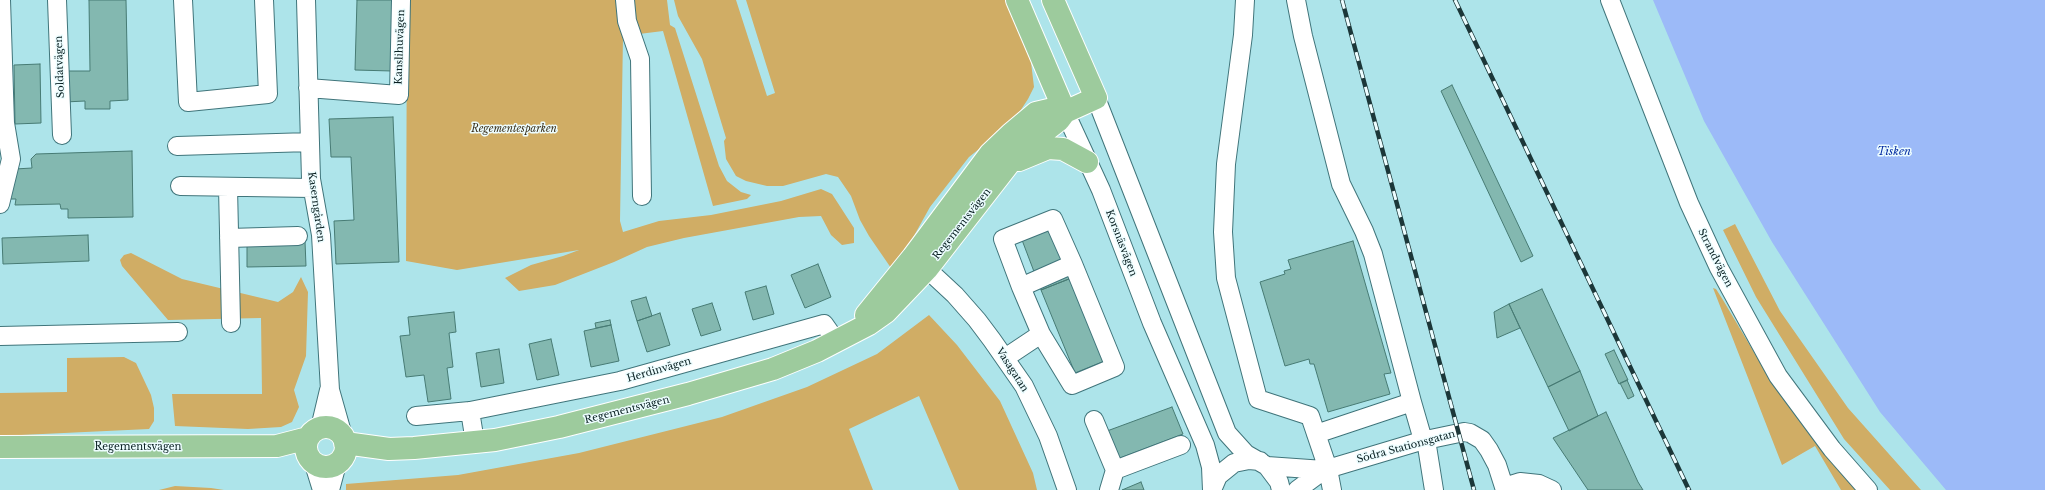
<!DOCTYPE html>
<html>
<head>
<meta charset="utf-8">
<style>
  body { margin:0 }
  canvas { display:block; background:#ade4ea }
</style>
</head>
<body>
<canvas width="2045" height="490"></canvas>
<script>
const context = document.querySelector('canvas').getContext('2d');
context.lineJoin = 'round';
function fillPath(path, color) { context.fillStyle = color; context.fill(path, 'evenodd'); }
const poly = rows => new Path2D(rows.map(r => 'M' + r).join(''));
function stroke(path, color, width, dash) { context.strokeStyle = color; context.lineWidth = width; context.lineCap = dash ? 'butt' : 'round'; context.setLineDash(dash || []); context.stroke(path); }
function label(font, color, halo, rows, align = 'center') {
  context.font = font + ' "Libre Baskerville",serif'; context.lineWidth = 3; context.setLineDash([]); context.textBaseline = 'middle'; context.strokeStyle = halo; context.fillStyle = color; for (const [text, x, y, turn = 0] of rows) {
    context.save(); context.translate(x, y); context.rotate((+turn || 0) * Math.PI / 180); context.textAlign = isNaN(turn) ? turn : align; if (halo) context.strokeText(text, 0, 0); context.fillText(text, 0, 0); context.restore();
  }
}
fillPath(poly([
  [407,0,667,0,670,25,675,28,719,166,727,181,741,192,751,195,747,199,713,206,663,31,623,36,620,221,623,232,659,221,711,215,781,201,821,189,832,194,854,228,854,243,842,245,831,235,821,216,799,217,684,238,647,247,614,262,555,285,519,291,505,278,531,265,563,256,579,250,457,270,406,261],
  [674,0,736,0,767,96,775,93,746,0,1005,0,1031,62,1034,87,1028,99,1013,122,969,157,930,207,895,270,891,268,869,236,860,220,851,196,838,177,826,174,783,186,767,186,746,181,736,176,726,159,724,141,726,138,702,59,678,16],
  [1735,224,1780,311,1848,408,1921,490,1890,490,1844,439,1756,297,1723,230],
  [131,253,182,279,278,302,293,292,301,277,308,292,306,356,294,390,299,407,292,422,281,427,248,429,175,426,172,394,262,394,261,318,168,320,122,266,120,260,124,255],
  [1713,288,1716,289,1723,300,1755,354,1818,444,1857,490,1841,490,1815,446,1782,465],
  [929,315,957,345,1000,401,1033,473,1037,490,959,490,919,396,849,429,873,490,346,490,346,484,458,475,579,453,722,417,807,387,877,354],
  [124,357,136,363,151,395,154,408,154,421,149,429,0,436,0,393,67,392,67,358],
  [175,486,211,488,224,490,159,490]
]), '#d0ad65');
fillPath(poly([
  [1653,0,2045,0,2045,490,1946,490,1880,412,1772,242,1704,121]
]), '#9cbaf8');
const building = poly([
  [89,0,126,0,128,100,110,101,110,109,85,109,85,101,65,102,65,71,90,71,89,0],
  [357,0,394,0,392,71,355,70,357,0],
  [40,64,41,123,15,124,14,65,40,64],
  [1452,85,1533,256,1521,262,1441,91,1452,85],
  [393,117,399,262,336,264,334,221,354,220,351,157,331,157,329,119,393,117],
  [132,151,133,217,68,218,68,209,61,209,60,204,15,205,16,199,8,199,15,169,32,168,31,159,36,154,132,151],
  [1053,227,1074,277,1041,290,1022,240,1053,227],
  [88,235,89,261,3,264,2,238,88,235],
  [305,241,306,266,247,267,247,242,305,241],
  [1353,241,1391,373,1384,374,1390,394,1328,412,1314,364,1310,364,1309,359,1285,366,1260,282,1285,274,1284,271,1291,269,1288,260,1353,241],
  [818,264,831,297,805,308,791,275,818,264],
  [1074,277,1107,360,1075,373,1041,290,1074,277],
  [766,286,774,314,753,320,745,292,766,286],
  [1542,289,1580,371,1548,387,1509,304,1542,289],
  [646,297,652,316,637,321,631,301,646,297],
  [712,303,721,330,701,336,692,309,712,303],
  [1509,304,1520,328,1497,338,1494,312,1509,304],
  [454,312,456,332,449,333,453,367,447,368,451,399,428,402,424,375,406,377,400,336,410,335,408,317,454,312],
  [660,313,670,345,647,352,637,321,660,313],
  [610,320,611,325,596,328,595,323,610,320],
  [611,325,619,361,591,367,584,331,611,325],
  [551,339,559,375,537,380,529,344,551,339],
  [499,349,504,383,481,387,476,353,499,349],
  [1614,350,1628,380,1619,384,1605,354,1614,350],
  [1580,371,1598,416,1569,431,1548,387,1580,371],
  [1627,380,1634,396,1628,399,1620,383,1627,380],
  [1172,407,1183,434,1117,459,1107,431,1172,407],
  [1606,412,1638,482,1643,490,1588,490,1553,438,1606,412],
  [1141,482,1144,490,1122,490,1141,482]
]);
fillPath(building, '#83b8b0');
stroke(building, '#477b74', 1);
const minor = poly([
  [57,0,62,135],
  [183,0,188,102,268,94,264,0],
  [306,0,311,179,321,235,330,390,343,436],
  [625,0,627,21,640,59,642,196],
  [1245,0,1243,35,1226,164,1223,232,1226,278,1258,399,1310,416,1328,469,1332,490],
  [1296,0,1303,36,1341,184,1364,231,1373,254,1412,402,1316,434],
  [1610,0,1689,203,1719,268,1778,376,1832,449,1868,490],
  [308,88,399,95,401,0],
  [1096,98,1227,433,1246,454,1267,466,1279,482,1281,490],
  [1065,112,1101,190,1152,323,1205,445,1211,467,1212,490],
  [177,146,310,142],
  [180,186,312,188],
  [228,187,231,323],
  [0,204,11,159,5,123,1,0],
  [229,238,298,236],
  [927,269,955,295,977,320,992,340,1024,386,1048,436,1067,490],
  [1041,334,1072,385,1115,367,1073,264],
  [0,336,178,332],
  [1005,358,1041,334,1021,287,1073,264,1053,219,1003,239,1021,287],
  [1412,402,1423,440],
  [470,411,475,442],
  [416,416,470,411,620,381,824,324,836,341],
  [1094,420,1115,470],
  [320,428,329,390],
  [1426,440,1434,490],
  [314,464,322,490],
  [1267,466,1324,470],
  [1504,487,1520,482,1539,484,1552,490],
  [330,490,337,464],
  [1109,490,1115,470,1181,445],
  [1212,490,1218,476,1234,463,1249,460,1260,461],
  [1297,490,1324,470,1421,441,1464,432,1470,433,1482,440,1489,450,1497,465,1505,490]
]);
const major = poly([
  [1017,0,1065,112],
  [1019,160,1048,148,1063,149,1087,162],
  [866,315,913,257,990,154,1011,134,1036,113,1053,109,1065,112,1096,98,1053,0],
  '306 447a20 20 0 1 1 40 0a20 20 0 1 1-40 0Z',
  [345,443,389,449,414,448,495,440,559,427,688,394,773,369,817,351,869,324,886,312,927,269,1018,152,1059,120,1065,112],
  [0,447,277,446,308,438]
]);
stroke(minor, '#40757b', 20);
stroke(major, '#fff', 24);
stroke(minor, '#fff', 18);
stroke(major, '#9dcb9d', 22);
const rail = poly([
  [1342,0,1474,490],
  [1455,0,1689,490]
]);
stroke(rail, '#1c3739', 4.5);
stroke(rail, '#edfdff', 3, [9]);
label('10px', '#071e20', '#edfdff', [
  ["Kanslihuvägen",400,47,-88],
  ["Soldatvägen",60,67,-92],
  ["Kaserngården",316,207,82],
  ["Regementsvägen",962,224,-52],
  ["Korsnäsvägen",1121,243,69],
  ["Strandvägen",1715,258,63],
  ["Herdinvägen",659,370,-16],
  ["Vasagatan",1012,370,57],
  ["Regementsvägen",627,410,-14],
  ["Regementsvägen",138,447],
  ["Södra Stationsgatan",1406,447,-15]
]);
label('italic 10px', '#392e19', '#edfdff', [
  ["Regementesparken",514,129]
]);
label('italic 11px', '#0a32a5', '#edfdff', [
  ["Tisken",1894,152]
]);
</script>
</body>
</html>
